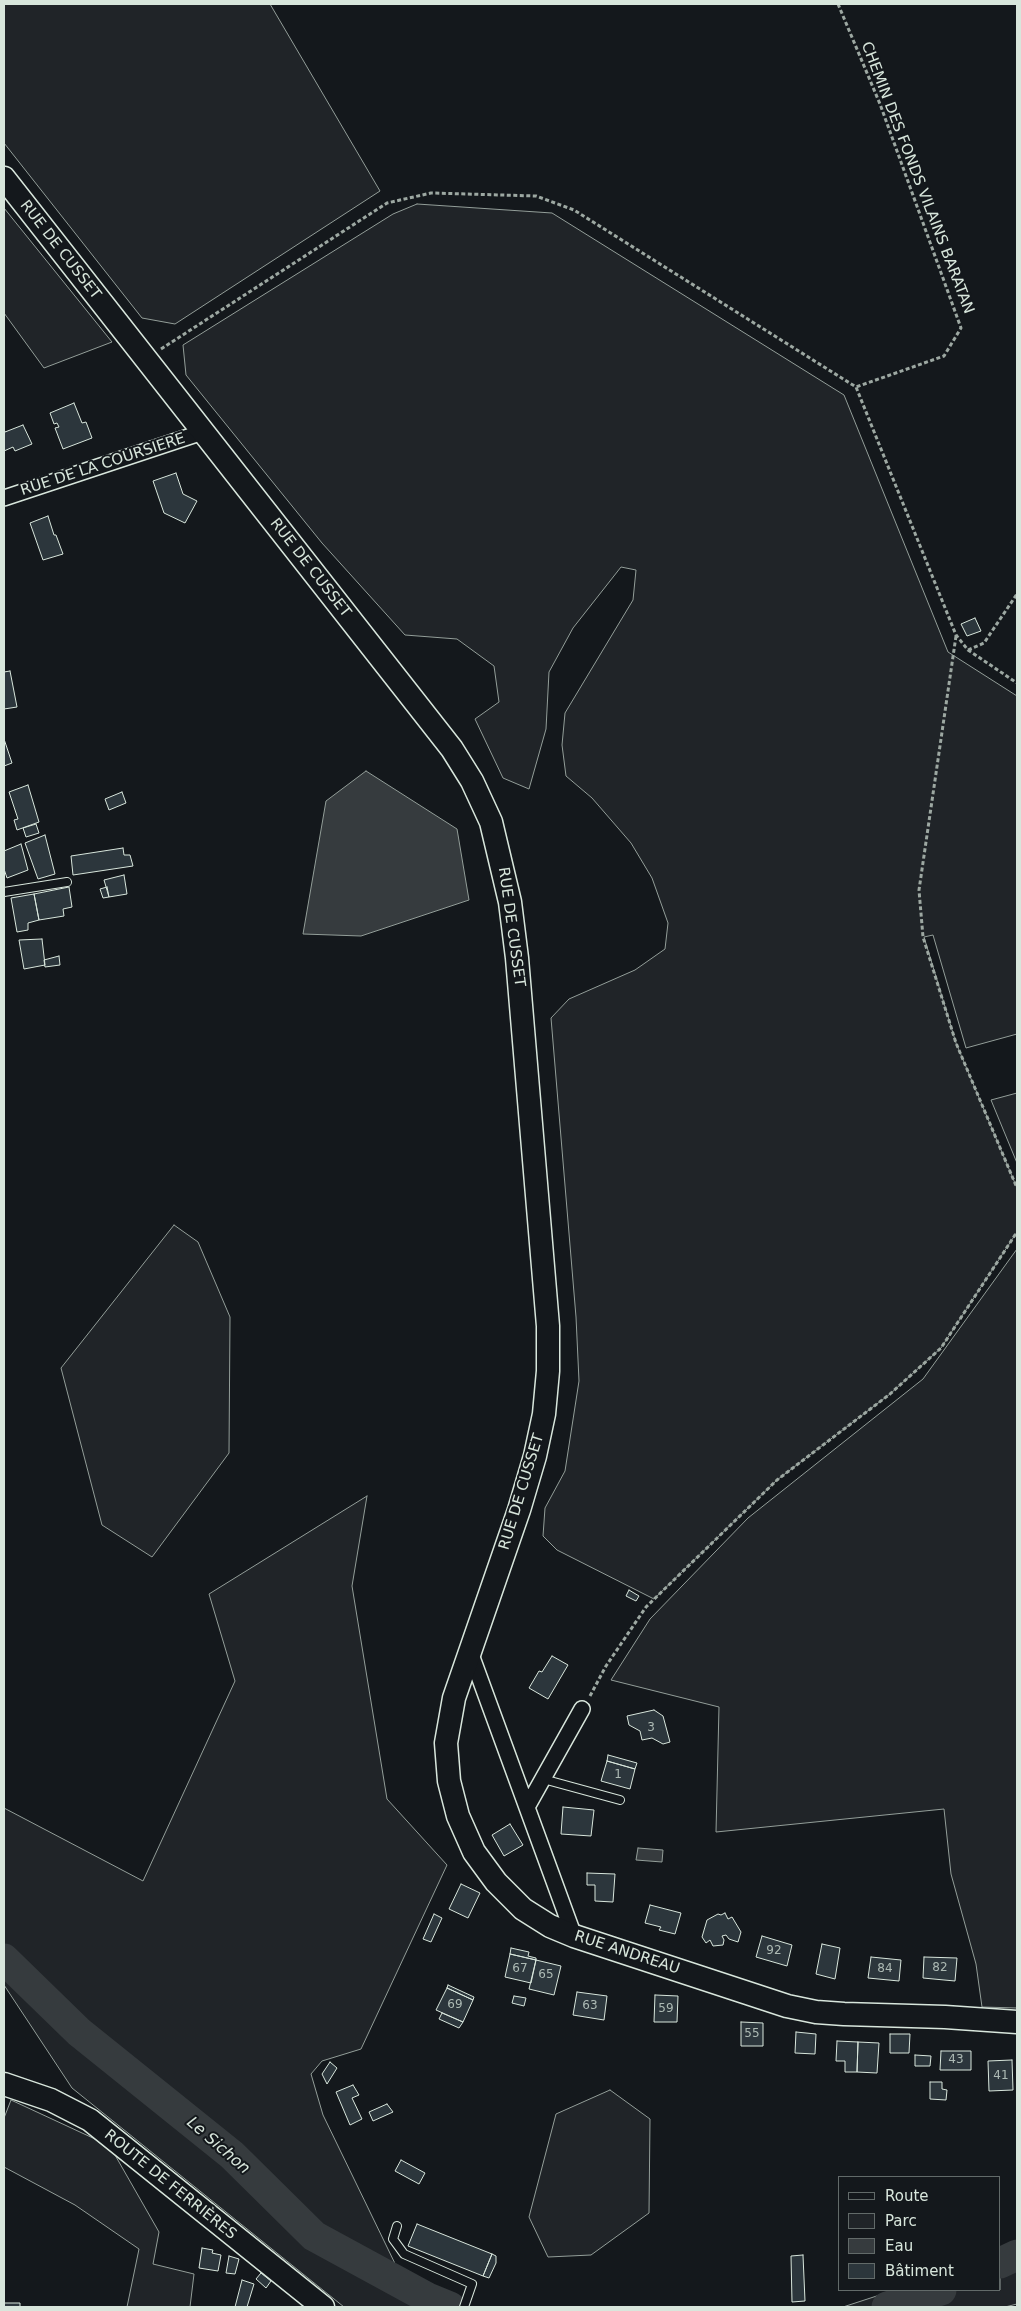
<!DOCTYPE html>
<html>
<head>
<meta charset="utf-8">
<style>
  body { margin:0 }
  #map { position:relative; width:1021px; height:2311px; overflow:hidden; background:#14181c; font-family:"DejaVu Sans",sans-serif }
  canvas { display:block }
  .frame { position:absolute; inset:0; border:5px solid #d8e6dc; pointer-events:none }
  .legend { position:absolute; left:838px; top:2176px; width:162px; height:115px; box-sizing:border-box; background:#14181c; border:1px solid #626a69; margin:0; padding:6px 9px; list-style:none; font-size:15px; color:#d8e6dc }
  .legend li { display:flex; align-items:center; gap:10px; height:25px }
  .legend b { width:25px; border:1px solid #626a69 }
</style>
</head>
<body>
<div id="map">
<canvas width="1021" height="2311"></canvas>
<div class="frame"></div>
<ul class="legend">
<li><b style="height:6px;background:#14181c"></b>Route</li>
<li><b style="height:14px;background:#202428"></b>Parc</li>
<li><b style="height:14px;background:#363b3e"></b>Eau</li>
<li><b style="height:14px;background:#2c363c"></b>Bâtiment</li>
</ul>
</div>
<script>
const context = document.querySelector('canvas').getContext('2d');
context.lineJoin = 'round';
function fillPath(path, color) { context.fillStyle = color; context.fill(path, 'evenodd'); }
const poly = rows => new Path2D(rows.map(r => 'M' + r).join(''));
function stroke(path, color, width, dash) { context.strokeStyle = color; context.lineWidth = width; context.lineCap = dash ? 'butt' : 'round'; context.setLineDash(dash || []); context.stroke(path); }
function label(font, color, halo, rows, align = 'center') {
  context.font = font + ' "DejaVu Sans",sans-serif'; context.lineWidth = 4; context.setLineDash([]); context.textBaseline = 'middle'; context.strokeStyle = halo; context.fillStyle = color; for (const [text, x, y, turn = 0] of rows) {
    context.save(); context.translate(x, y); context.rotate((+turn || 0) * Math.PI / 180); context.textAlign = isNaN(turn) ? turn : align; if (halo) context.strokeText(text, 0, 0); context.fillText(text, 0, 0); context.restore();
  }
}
const green = poly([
  [4,4,270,4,380,191,175,324,142,318,4,143,4,4],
  [417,204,552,213,844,395,948,652,1017,696,1017,1034,966,1048,933,935,924,937,956,1043,1017,1188,1017,1232,941,1348,890,1394,777,1480,654,1599,557,1550,543,1536,545,1508,565,1471,579,1381,576,1317,551,1018,569,999,635,970,665,949,668,923,652,878,631,843,592,798,566,776,562,745,565,713,633,600,636,570,621,567,573,628,549,672,546,729,529,789,503,778,475,719,499,702,494,666,457,639,405,635,322,543,186,375,183,345,393,214,417,204],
  [4,208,112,342,44,368,4,313,4,208],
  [1017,1093,1017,1163,991,1100,1017,1093],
  [174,1225,198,1242,230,1317,229,1453,152,1557,102,1525,61,1368,174,1225],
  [1017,1249,1017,2008,982,2007,976,1964,951,1874,944,1809,716,1832,719,1707,611,1680,650,1619,748,1518,923,1379,1017,1249],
  [367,1496,352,1586,387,1799,447,1865,361,2049,322,2061,311,2074,323,2115,402,2278,413,2307,344,2307,72,2088,4,1985,4,1808,143,1881,235,1681,209,1594,367,1496],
  [610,2090,650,2119,649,2213,591,2255,548,2257,529,2217,556,2114,610,2090],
  [11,2100,95,2139,115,2155,159,2232,153,2264,194,2274,190,2307,127,2307,139,2249,75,2205,4,2167,4,2118,11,2100],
  [1017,2248,1017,2304,1005,2307,843,2307,895,2290,1000,2290,1000,2254,1017,2248]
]);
fillPath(green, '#202428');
stroke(green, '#939e99', 1);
const water = poly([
  [366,771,457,829,469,900,361,936,303,934,326,801,366,771],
  [638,1848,663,1850,662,1862,636,1860,638,1848]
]);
fillPath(water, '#363b3e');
stroke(water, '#939e99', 1);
stroke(poly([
  [4,1959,79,2032,232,2155,314,2236,428,2298,450,2307],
  [1000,2263,1017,2255],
  [887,2307,941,2290]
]), '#363b3e', 31);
const building = poly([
  [74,403,82,423,86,422,92,438,63,449,55,428,59,427,57,423,54,424,50,413,74,403],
  [23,425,32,444,15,451,13,447,4,451,4,429,5,432,23,425],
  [176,473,183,494,197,501,185,523,164,513,153,481,176,473],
  [48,516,54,535,56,535,63,554,43,560,30,523,48,516],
  [975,618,981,631,967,636,961,624,975,618],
  [10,671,17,707,4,709,4,672,10,671],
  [4,739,12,763,4,766,4,739],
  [28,785,39,822,17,830,14,820,18,819,9,792,28,785],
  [122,792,126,803,109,810,105,799,122,792],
  [36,824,39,833,26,837,23,828,36,824],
  [45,835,55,874,38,879,25,843,45,835],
  [21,844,28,870,7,878,4,869,4,851,21,844],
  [123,848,124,855,130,855,133,866,73,875,71,856,123,848],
  [124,875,127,894,109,897,104,880,124,875],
  [69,887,72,907,63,909,64,916,39,920,34,894,69,887],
  [107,887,109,897,103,898,100,889,107,887],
  [34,894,39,920,28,923,28,930,17,932,11,898,34,894],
  [42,939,45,965,24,969,19,940,42,939],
  [59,956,60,965,45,967,44,960,59,956],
  [629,1590,639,1596,636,1601,626,1596,629,1590],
  [552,1656,568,1665,548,1699,529,1688,539,1671,542,1672,552,1656],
  [654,1710,663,1716,670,1742,663,1744,652,1738,642,1740,640,1731,629,1725,627,1716,654,1710],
  [608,1755,637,1763,635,1769,607,1761,608,1755],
  [607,1761,635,1769,630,1789,601,1781,607,1761],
  [563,1807,594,1810,591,1836,561,1834,563,1807],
  [510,1824,523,1845,504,1856,492,1835,510,1824],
  [587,1873,615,1874,613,1902,595,1901,595,1885,587,1885,587,1873],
  [461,1884,480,1893,468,1918,449,1909,461,1884],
  [650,1905,681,1913,675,1934,659,1930,661,1927,645,1923,650,1905],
  [725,1913,728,1919,732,1917,741,1932,738,1942,729,1939,726,1935,722,1936,724,1940,723,1945,713,1946,710,1940,706,1943,702,1937,707,1920,718,1914,721,1915,725,1913],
  [434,1914,442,1918,431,1942,423,1939,434,1914],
  [762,1936,792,1945,787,1966,756,1957,762,1936],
  [822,1944,840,1948,835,1979,816,1974,822,1944],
  [511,1948,529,1952,528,1956,536,1958,536,1960,510,1954,511,1948],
  [510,1954,536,1960,531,1983,505,1977,510,1954],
  [871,1957,901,1960,899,1981,868,1978,871,1957],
  [924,1957,957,1958,955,1981,923,1978,924,1957],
  [536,1960,561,1966,554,1995,529,1989,536,1960],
  [448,1985,474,1997,473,2000,447,1988,448,1985],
  [447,1988,473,2000,463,2022,436,2010,447,1988],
  [577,1992,607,1996,604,2020,573,2015,577,1992],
  [655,1995,678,1996,677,2022,654,2022,655,1995],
  [514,1996,526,1998,524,2006,512,2003,514,1996],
  [442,2013,463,2022,459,2028,439,2019,442,2013],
  [741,2022,763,2023,763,2046,741,2046,741,2022],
  [796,2032,816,2034,815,2054,795,2053,796,2032],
  [890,2034,910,2034,909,2053,890,2053,890,2034],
  [837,2041,858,2042,857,2072,845,2072,845,2061,836,2061,837,2041],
  [858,2042,879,2043,877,2073,857,2072,858,2042],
  [941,2051,971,2051,971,2070,940,2070,941,2051],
  [915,2055,931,2056,930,2066,915,2066,915,2055],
  [1012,2060,1013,2090,989,2091,988,2061,1012,2060],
  [330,2062,337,2068,327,2084,322,2074,330,2062],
  [930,2082,942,2082,942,2089,947,2090,946,2100,930,2099,930,2082],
  [353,2085,359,2095,352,2098,362,2119,350,2125,336,2092,353,2085],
  [387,2104,393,2112,373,2121,369,2112,387,2104],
  [401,2160,425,2173,419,2184,395,2171,401,2160],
  [417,2224,492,2254,483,2276,408,2246,417,2224],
  [202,2248,213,2250,212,2253,221,2255,218,2271,199,2268,202,2248],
  [492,2254,496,2256,496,2263,489,2278,483,2276,492,2254],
  [803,2255,805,2301,792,2302,791,2256,803,2255],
  [229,2256,239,2259,235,2274,226,2273,229,2256],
  [261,2273,271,2281,266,2288,256,2279,261,2273],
  [242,2280,254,2284,247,2307,235,2307,242,2280],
  [4,2303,20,2303,20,2307,4,2307,4,2303]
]);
fillPath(building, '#2c363c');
stroke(building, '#d8e6dc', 1);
const lane = poly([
  [4,892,67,882],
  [543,1779,620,1800],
  [397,2226,393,2239,404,2254,472,2284,464,2307]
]);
const street = poly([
  [4,498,203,432],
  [469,1649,574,1936],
  [527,1807,582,1709]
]);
const secondary = poly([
  [4,178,452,749,472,781,491,822,510,902,517,958,548,1326,548,1371,544,1414,535,1456,519,1510,454,1698,446,1743,449,1781,458,1816,474,1852,496,1882,523,1909,550,1926,574,1936,787,2006,816,2012,844,2014,945,2017,1017,2022],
  [4,2084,51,2100,90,2120,323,2307]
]);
stroke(lane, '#d8e6dc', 10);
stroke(street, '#d8e6dc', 18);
stroke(secondary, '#d8e6dc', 25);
stroke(poly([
  [838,4,880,104,961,328,944,356,856,387],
  [161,349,387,203,431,193,536,196,574,210,856,387,956,635,968,650,1017,683],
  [956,636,919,890,923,937,956,1043,1017,1188],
  [968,650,984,643,1017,594],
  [590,1696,606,1666,646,1607,777,1480,890,1394,941,1348,1017,1232]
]), '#9da8a2', 3, [4, 2.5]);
stroke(lane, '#14181c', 8);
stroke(street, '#14181c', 15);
stroke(secondary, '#14181c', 22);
label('12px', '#adbab4', null, [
  ["3",651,1728],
  ["1",618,1775],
  ["92",774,1951],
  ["82",940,1968],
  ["67",520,1969],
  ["84",885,1969],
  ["65",546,1975],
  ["69",455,2005],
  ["63",590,2006],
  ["59",666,2009],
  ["55",752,2034],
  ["43",956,2060],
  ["41",1001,2076]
]);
label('15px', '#d8e6dc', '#14181c', [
  ["CHEMIN DES FONDS VILAINS BARATAN",917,178,69],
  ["RUE DE CUSSET",60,250,52],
  ["RUE DE LA COURSIERE",103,465,-18],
  ["RUE DE CUSSET",310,568,52],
  ["RUE DE CUSSET",511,927,82],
  ["RUE DE CUSSET",522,1492,-73],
  ["RUE ANDREAU",627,1953,18],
  ["ROUTE DE FERRIÈRES",170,2185,39]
]);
label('italic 16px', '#d8e6dc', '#14181c', [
  ["Le Sichon",218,2146,41]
]);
</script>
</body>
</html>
